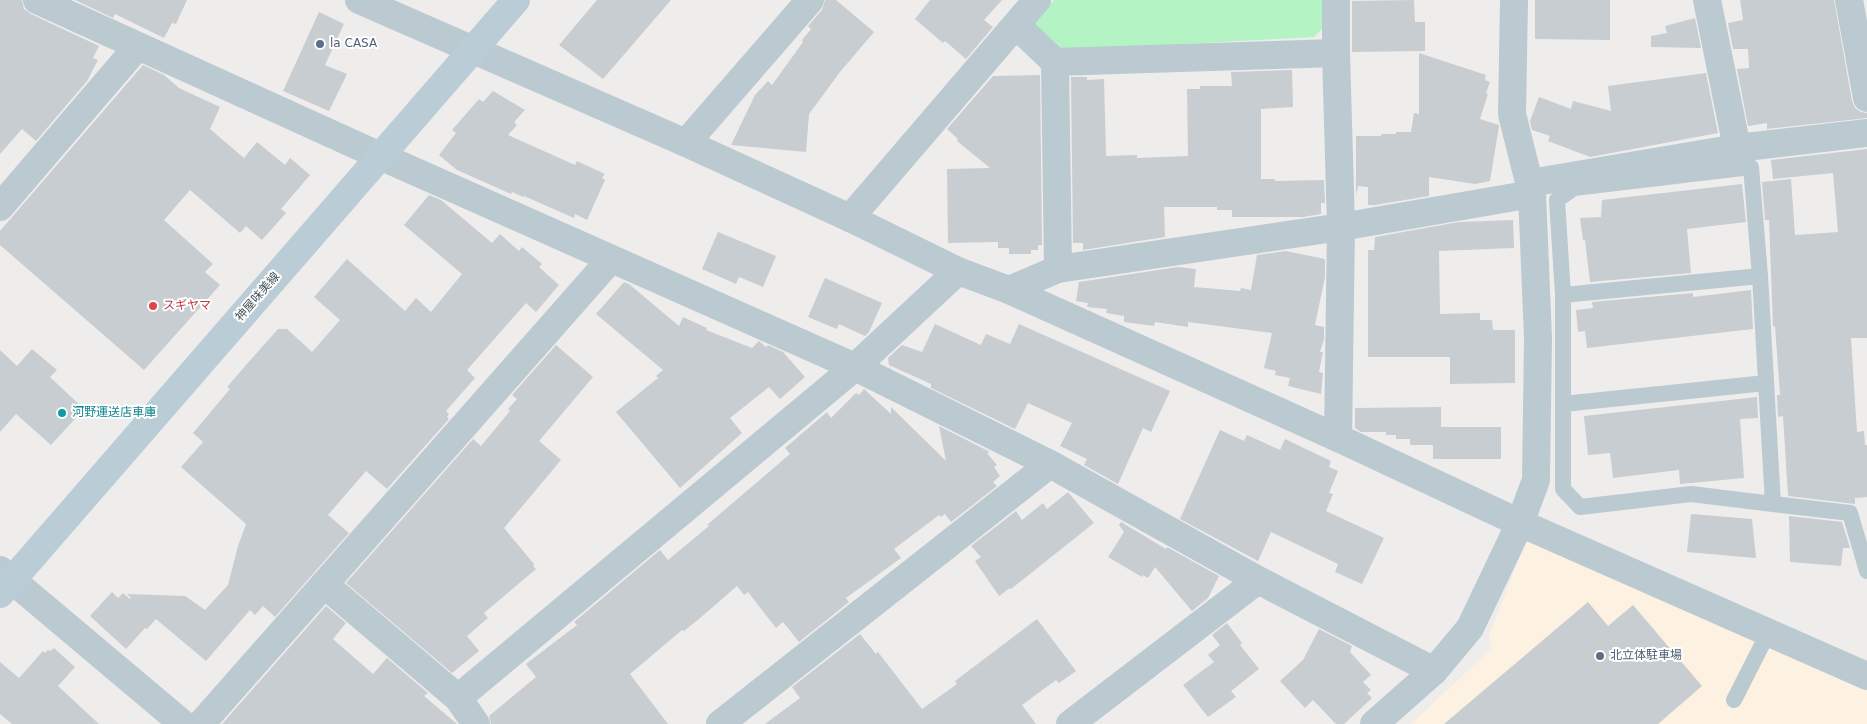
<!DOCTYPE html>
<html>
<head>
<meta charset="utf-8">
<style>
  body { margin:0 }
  canvas { display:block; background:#efecec }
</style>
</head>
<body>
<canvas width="1867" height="724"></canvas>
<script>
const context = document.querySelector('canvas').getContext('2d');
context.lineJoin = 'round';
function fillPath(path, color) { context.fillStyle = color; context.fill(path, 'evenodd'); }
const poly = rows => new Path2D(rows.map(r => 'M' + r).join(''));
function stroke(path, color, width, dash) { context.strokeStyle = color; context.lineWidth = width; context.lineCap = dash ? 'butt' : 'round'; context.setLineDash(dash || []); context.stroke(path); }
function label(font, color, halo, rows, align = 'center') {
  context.font = font + ' "DejaVu Sans","Noto Sans JP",sans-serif'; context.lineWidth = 4; context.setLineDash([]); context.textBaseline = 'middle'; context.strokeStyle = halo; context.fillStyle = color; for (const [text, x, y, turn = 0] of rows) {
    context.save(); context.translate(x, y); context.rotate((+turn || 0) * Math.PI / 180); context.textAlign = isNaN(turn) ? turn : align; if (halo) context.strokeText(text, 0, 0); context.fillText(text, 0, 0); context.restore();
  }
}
fillPath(poly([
  [1535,536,1867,689,1867,724,1411,724,1492,648,1489,636,1526,541]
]), '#fdf1e2');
fillPath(poly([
  [1054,0,1322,0,1323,28,1314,37,1053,51,1035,34,1035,22]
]), '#b4f3c4');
fillPath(poly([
  [0,0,22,0,24,9,31,14,99,46,93,58,98,60,87,81,36,141,22,129,0,154],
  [75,0,187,0,176,24,172,23,164,38,115,14,113,18],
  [597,0,671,0,603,79,559,45],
  [825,0,836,0,874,32,840,72,809,114,806,152,731,145,755,95,768,81,772,85,803,42,802,40,811,29,808,26,822,10],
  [930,0,1002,0,984,20,993,27,966,59,945,41,943,43,915,19],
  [1414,0,1415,22,1425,22,1425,51,1352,52,1352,1],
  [1535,0,1610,0,1610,40,1535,39],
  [1740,0,1834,0,1852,101,1855,108,1861,112,1867,113,1867,118,1767,129,1767,123,1748,126,1737,69,1749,68,1748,49,1733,49,1728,23,1743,20],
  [319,12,344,24,325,65,347,74,329,111,283,91],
  [1695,18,1701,48,1651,47,1651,36,1667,33,1665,26],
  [1419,53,1486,75,1485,80,1490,82,1486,93,1488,94,1480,119,1499,125,1499,126,1490,181,1475,184,1429,177,1429,196,1375,205,1368,205,1368,187,1358,186,1356,195,1356,136,1381,136,1381,134,1396,134,1396,132,1411,132,1414,113,1419,114],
  [143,65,164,75,179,88,220,107,210,129,244,158,257,142,285,165,290,158,310,175,281,209,286,213,262,240,246,226,240,233,190,190,164,220,213,264,205,272,220,285,144,370,0,245,0,231],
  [1292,70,1293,107,1261,109,1261,179,1275,179,1275,181,1324,180,1325,203,1321,203,1321,214,1303,217,1232,217,1232,210,1217,210,1217,207,1164,207,1165,237,1083,250,1083,243,1073,243,1071,77,1087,77,1087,80,1104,79,1106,156,1137,155,1137,158,1188,156,1187,89,1200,89,1200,86,1232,86,1231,72],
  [1706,73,1718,133,1590,157,1548,141,1550,136,1532,130,1530,121,1539,97,1571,109,1573,101,1611,111,1608,86],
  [1040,75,1042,245,1038,245,1038,250,1031,250,1031,254,1009,254,1009,248,998,248,998,242,948,243,947,169,990,168,957,141,958,139,947,129,993,76],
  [493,91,525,110,514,122,517,125,508,135,575,165,577,161,605,174,602,178,605,180,587,220,575,214,574,218,524,196,523,197,512,192,511,194,457,170,439,155,456,133,452,130,479,99,483,102],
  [1867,149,1867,338,1851,338,1857,432,1864,431,1865,445,1867,445,1867,497,1855,498,1855,504,1788,496,1783,416,1778,417,1777,395,1780,395,1775,326,1773,327,1769,220,1765,220,1762,182,1791,179,1795,235,1838,232,1833,173,1773,179,1771,160],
  [1742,184,1746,222,1687,229,1691,273,1590,282,1585,240,1583,240,1580,218,1601,217,1602,200],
  [429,195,441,200,492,243,500,234,519,251,522,247,542,264,539,267,559,285,536,312,526,303,467,370,475,378,446,411,449,414,447,417,449,419,387,489,366,471,328,515,349,533,275,617,263,606,255,615,250,610,206,661,156,619,147,629,145,628,126,649,90,616,112,592,118,598,123,593,130,599,131,598,127,594,185,596,205,610,228,585,238,546,246,524,181,467,203,442,193,433,230,389,227,387,246,365,278,329,287,329,312,352,340,320,314,297,347,259,405,311,416,298,431,312,462,274,404,225],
  [1513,220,1514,248,1439,251,1440,314,1480,313,1480,320,1492,320,1493,330,1515,330,1515,383,1450,384,1450,357,1368,357,1368,250,1374,250,1375,237,1459,222],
  [718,232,776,256,763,287,739,277,736,284,702,269],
  [1286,251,1325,259,1325,277,1315,325,1324,327,1324,339,1320,352,1323,352,1319,372,1323,373,1321,394,1288,386,1290,378,1275,375,1276,371,1264,368,1272,333,1188,322,1188,327,1155,322,1154,326,1124,322,1124,316,1106,313,1107,309,1087,307,1088,303,1076,301,1079,282,1178,267,1196,269,1194,287,1240,291,1241,288,1251,290,1257,255],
  [825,278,882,303,869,332,865,336,839,324,837,329,808,317],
  [624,282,629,284,679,326,683,317,707,328,706,330,752,348,759,341,766,347,768,345,783,352,805,377,780,399,769,387,730,418,742,433,680,488,616,412,658,378,656,376,663,370,596,314],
  [1751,290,1753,329,1587,348,1585,331,1578,332,1576,310,1593,308,1592,302,1693,293,1693,297],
  [935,324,981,345,986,334,1010,344,1019,324,1170,391,1151,432,1143,428,1118,484,1084,465,1087,459,1060,446,1072,423,1028,403,1015,429,931,388,931,384,889,365,888,358,902,345,922,352],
  [556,345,593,377,539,441,561,460,504,528,534,564,533,566,536,569,484,613,488,618,467,636,479,651,452,673,346,583,473,439,481,446,510,411,508,409,517,399,512,395],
  [32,349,57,370,50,377,84,409,51,445,16,414,0,432,0,350,17,366],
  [864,389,891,414,891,407,946,461,939,426,990,452,987,453,997,465,994,467,1000,476,993,482,997,486,951,522,945,514,941,517,939,515,894,549,901,558,846,598,849,602,799,642,783,622,776,628,748,592,744,595,737,586,699,619,684,631,682,630,630,674,668,724,491,724,489,716,536,677,526,664,577,625,574,622,660,550,668,560,709,526,707,525,790,454,785,448,827,412,831,418,856,393,859,395],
  [1757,397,1758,418,1740,419,1744,478,1680,484,1679,470,1613,478,1610,453,1588,455,1584,416],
  [1441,407,1441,427,1501,427,1501,459,1433,459,1433,445,1410,445,1410,439,1396,439,1396,435,1386,435,1386,432,1361,432,1355,428,1355,408],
  [1220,430,1244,441,1247,435,1280,450,1285,439,1331,461,1329,467,1338,471,1329,493,1333,494,1326,511,1384,538,1362,584,1335,572,1338,564,1271,532,1258,561,1180,519],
  [1068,492,1094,523,1011,589,1010,588,999,596,975,561,981,557,971,546,1016,511,1022,520,1043,503,1047,509],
  [1691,514,1752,519,1756,558,1687,552],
  [1789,516,1842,522,1850,548,1843,548,1841,566,1790,562],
  [1121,522,1166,549,1167,547,1219,576,1208,598,1192,611,1155,567,1148,578,1143,575,1142,577,1108,557,1124,532,1119,525],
  [1588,602,1608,626,1633,605,1702,686,1658,724,1444,724],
  [326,606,346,623,333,639,373,674,387,658,428,693,424,696,457,724,222,724],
  [1037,619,1076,671,1059,683,1056,680,1022,705,1036,724,765,724,800,698,792,687,860,634,876,654,878,652,922,709,957,684,955,681],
  [1227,623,1242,643,1240,645,1259,669,1231,691,1236,697,1208,717,1183,685,1214,662,1208,655,1220,645,1212,635],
  [1319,629,1352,646,1350,652,1371,675,1363,682,1371,690,1367,693,1372,698,1344,724,1336,724,1313,700,1305,708,1280,681,1303,660],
  [54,648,75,667,58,686,99,724,12,724,0,714,0,662,19,678,43,651,45,653,48,650,50,651]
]), '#c8cdd2');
stroke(poly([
  [1563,295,1760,276],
  [1563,404,1766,383],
  [1773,504,1760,276,1751,167,1574,188,1557,200,1563,295,1563,489,1580,507,1691,494,1773,504,1850,513,1867,571],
  [1734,700,1768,633]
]), '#bbcad1', 16);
stroke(poly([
  [37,0,380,156,855,367,1050,464,1258,580,1434,671],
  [1336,0,1336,53,1341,227,1338,438],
  [1707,0,1737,148],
  [1849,0,1867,98],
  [1016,25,1055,62],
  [686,143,810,0],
  [1530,183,1737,148,1867,133],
  [0,207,138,46],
  [850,218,1037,0],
  [1058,269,1055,62,1336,53],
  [1009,290,1058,269,1341,227,1532,194],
  [1520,523,1867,676],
  [324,584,458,698,476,724],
  [458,698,855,367,958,271],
  [201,724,611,259],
  [720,724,1050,464],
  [1070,724,1258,580]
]), '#bbcad1', 28);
stroke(poly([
  [359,0,686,143,850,218,958,271,1009,290,1338,438,1520,523],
  [0,570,183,724],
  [1374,724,1434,671,1470,628,1520,523,1536,480,1538,338,1532,194,1512,114,1514,0]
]), '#bbcad1', 28);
stroke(poly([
  [0,594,516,0]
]), '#baccd6', 28);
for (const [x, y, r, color] of [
  [320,44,5,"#5c6f8a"],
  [153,306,5,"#e0444e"],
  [62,413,5,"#0f9aa8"],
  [1600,656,5,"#5c6f8a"]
]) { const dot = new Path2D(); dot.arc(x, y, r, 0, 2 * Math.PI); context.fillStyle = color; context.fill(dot); stroke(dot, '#fff', 2); }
label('12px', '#4e5e75', '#fff', [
  ["la CASA",330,44],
  ["北立体駐車場",1610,656]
], 'left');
label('12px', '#43535b', '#fff', [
  ["神屋味美線",258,297,-49]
]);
label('12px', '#be3a42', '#fff', [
  ["スギヤマ",163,306]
], 'left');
label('12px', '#0d838f', '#fff', [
  ["河野運送店車庫",72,413]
], 'left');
</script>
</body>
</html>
